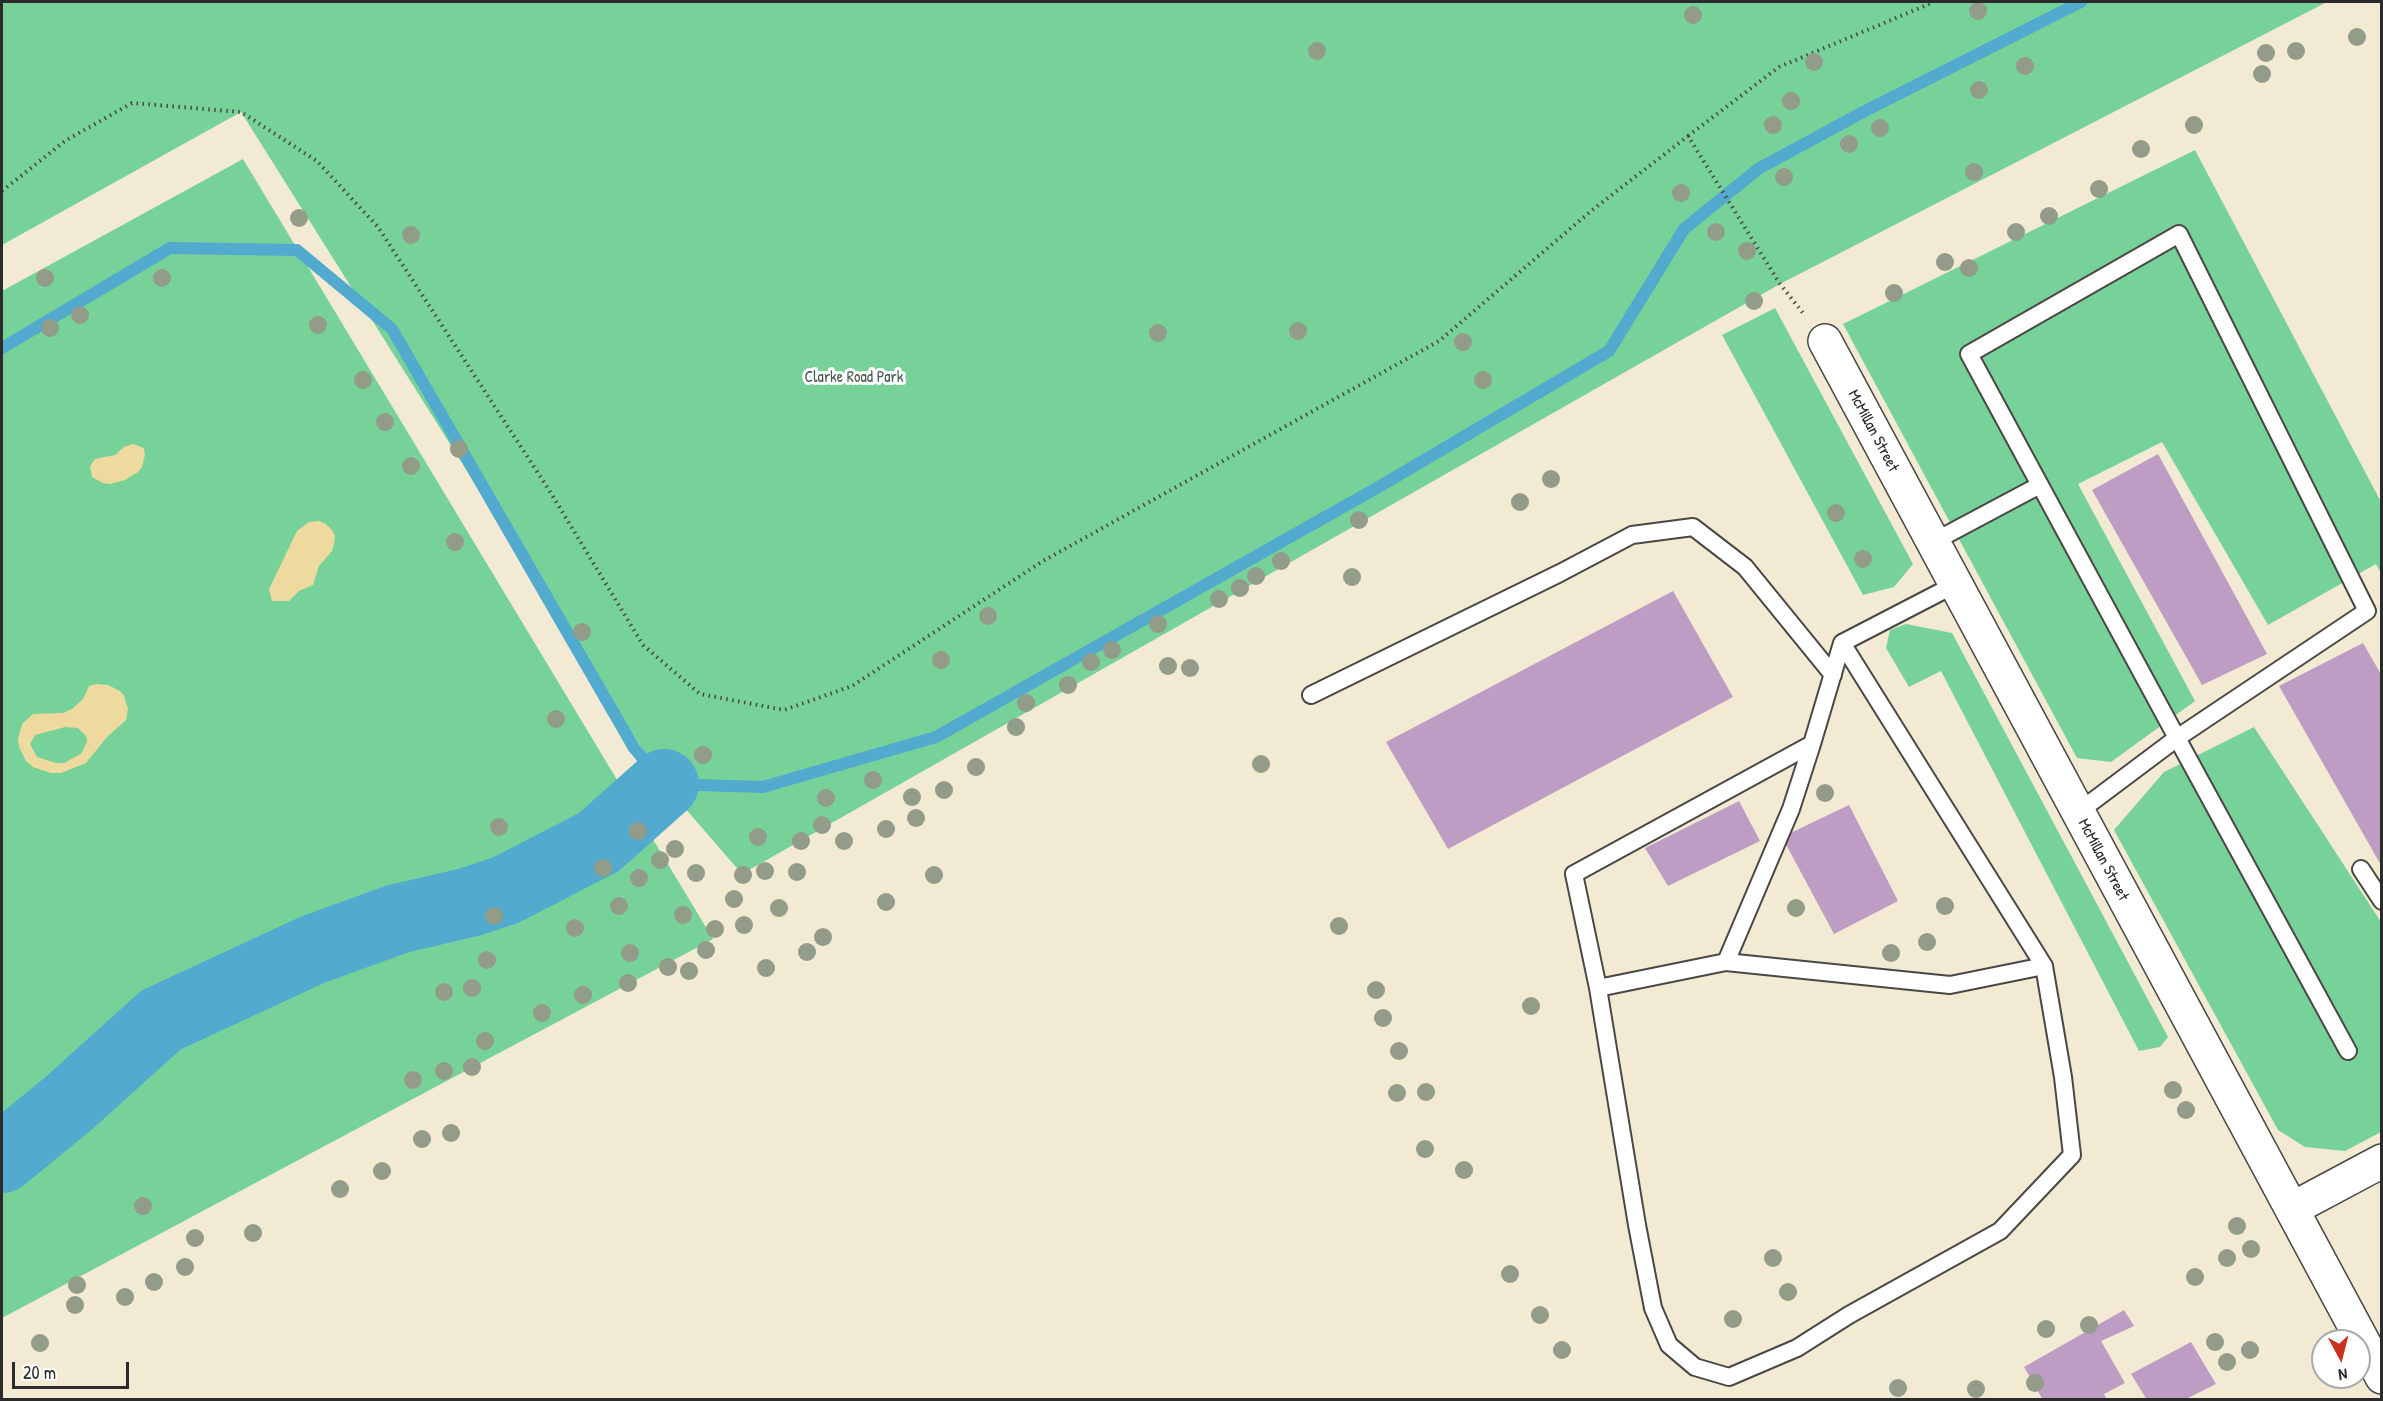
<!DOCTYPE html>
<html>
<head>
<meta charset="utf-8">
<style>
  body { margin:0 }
  #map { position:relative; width:2383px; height:1401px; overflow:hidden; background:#f3ead3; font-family:"Patrick Hand",sans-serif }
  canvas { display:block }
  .frame { position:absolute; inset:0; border:3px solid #2b2b2b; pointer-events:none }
  .north { position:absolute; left:2311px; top:1329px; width:60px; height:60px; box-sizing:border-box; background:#fff; border:2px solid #aaa; border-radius:50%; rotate:173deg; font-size:16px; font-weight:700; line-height:24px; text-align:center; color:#2b2b2b }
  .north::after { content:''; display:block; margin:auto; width:21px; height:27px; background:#c8321e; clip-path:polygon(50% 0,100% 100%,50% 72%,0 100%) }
  .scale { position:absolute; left:12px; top:1362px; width:117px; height:27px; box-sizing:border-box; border:3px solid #2b2b2b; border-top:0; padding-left:8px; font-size:18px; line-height:21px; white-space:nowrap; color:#2b2b2b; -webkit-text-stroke:4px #fff; paint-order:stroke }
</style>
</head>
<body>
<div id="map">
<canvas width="2383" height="1401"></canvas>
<div class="frame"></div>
<div class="north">N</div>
<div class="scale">20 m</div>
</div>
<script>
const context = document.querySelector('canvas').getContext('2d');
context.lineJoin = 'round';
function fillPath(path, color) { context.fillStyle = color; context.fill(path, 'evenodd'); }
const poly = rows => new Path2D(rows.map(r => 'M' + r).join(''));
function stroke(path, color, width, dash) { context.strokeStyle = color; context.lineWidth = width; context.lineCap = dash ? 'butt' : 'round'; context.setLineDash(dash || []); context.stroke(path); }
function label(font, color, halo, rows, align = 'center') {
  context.font = font + ' "Patrick Hand",sans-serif'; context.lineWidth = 6; context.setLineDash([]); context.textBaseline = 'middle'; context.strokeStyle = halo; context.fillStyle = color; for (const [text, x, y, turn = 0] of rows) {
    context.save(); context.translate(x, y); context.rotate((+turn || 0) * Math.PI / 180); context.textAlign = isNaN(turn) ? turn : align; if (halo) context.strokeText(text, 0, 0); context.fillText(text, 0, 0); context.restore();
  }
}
fillPath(poly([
  [2,2,2327,2,1780,284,742,874,664,784,241,112,2,245],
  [2195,150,2381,502,2381,573,2376,564,2268,625,2162,442,2078,484,2195,701,2111,762,2077,758,1843,324],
  [243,159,713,939,2,1318,2,291],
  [1775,308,1913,564,1894,587,1863,595,1722,335],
  [1906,624,1952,633,2168,1037,2160,1047,2139,1051,1941,671,1909,687,1886,648,1890,630],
  [2254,727,2381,922,2381,1132,2345,1151,2305,1147,2278,1130,2114,830,2164,772]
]), '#77d299');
fillPath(poly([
  [133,444,144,448,145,455,142,467,138,472,125,480,110,484,103,483,92,477,90,466,95,459,115,455,124,447],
  [319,521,326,524,332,530,335,536,334,544,332,551,319,566,313,585,299,591,289,601,272,601,269,589,297,531,309,522],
  [97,684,108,685,120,691,124,696,128,709,126,720,107,737,86,763,61,773,51,773,33,767,26,761,19,747,18,739,22,724,33,714,63,713,72,709,83,699,89,686],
  [65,727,78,728,86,736,87,742,81,754,64,763,56,763,37,757,30,744,35,735]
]), '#eeda9e');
stroke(poly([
  [2,348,170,248,297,250,392,329,634,748,664,784,763,787,936,737,1382,485,1609,351,1684,229,1758,169,1865,111,2081,2]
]), '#52aacf', 12);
stroke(poly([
  [2,1158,69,1103,161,1020,312,950,397,919,470,902,506,890,599,842,664,784]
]), '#52aacf', 70);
fillPath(poly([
  [2158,454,2267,654,2202,685,2092,490],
  [1673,591,1733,697,1448,849,1386,742],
  [2363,643,2382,676,2382,867,2279,686],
  [1739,801,1760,841,1668,886,1645,848],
  [1849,805,1898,901,1834,934,1782,837],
  [2124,1310,2134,1326,2101,1341,2125,1383,2104,1394,2107,1400,2043,1400,2024,1367],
  [2191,1342,2216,1384,2184,1400,2147,1400,2131,1374]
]), '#bd9dc4');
const lane = poly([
  [1933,542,2040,485],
  [1311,695,1560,573,1632,535,1693,527,1745,567,1833,675],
  [1812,744,1791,809,1726,962,1950,985,2044,966,1842,643,1956,584],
  [2077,813,2177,738,2367,611,2179,234,1969,354,2177,738,2348,1051],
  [2361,869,2382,901],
  [1726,962,1598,988,1574,874,1812,744,1842,643],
  [1598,988,1637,1225,1653,1308,1669,1345,1695,1367,1729,1377,1797,1348,1849,1315,2000,1231,2072,1155,2063,1077,2044,966]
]);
const street = poly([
  [1825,341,2382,1377],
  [2292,1209,2382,1161]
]);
stroke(lane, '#494844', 20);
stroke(street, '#494844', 36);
stroke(poly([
  [1688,136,1779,67,1934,2],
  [2,191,65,141,132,103,241,112,317,161,378,227,549,490,643,645,700,694,784,710,852,686,1043,561,1439,341,1591,211,1688,136,1780,284,1803,313]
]), '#494844', 4, [1.5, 4.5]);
stroke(lane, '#fff', 16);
stroke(street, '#fff', 33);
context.fillStyle = '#929c89';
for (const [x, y] of [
  [1978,11],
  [1693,15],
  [2357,37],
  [1317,51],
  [2296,51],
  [2266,53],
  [1814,62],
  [2025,66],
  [2262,74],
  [1979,90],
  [1791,101],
  [1773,125],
  [2194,125],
  [1880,128],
  [1849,144],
  [2141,149],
  [1974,172],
  [1784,177],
  [2099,189],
  [1681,193],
  [2049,216],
  [299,218],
  [1716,232],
  [2016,232],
  [411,235],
  [1747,251],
  [1945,262],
  [1969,268],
  [45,278],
  [162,278],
  [1894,293],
  [1754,301],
  [80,315],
  [318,325],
  [50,328],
  [1298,331],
  [1158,333],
  [1463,342],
  [363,380],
  [1483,380],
  [385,422],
  [459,449],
  [411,466],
  [1551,479],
  [1520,502],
  [1836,513],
  [1359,520],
  [455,542],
  [1863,559],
  [1281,561],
  [1256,576],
  [1352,577],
  [1240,588],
  [1219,599],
  [988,616],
  [1158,624],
  [582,632],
  [1112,650],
  [941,660],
  [1091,662],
  [1168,666],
  [1190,668],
  [1068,685],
  [1026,703],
  [556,719],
  [1016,727],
  [703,755],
  [1261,764],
  [976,767],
  [873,780],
  [944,790],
  [1825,793],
  [912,797],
  [826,798],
  [916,818],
  [822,825],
  [499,827],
  [886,829],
  [638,831],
  [758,837],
  [801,841],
  [844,841],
  [675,849],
  [660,860],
  [603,868],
  [765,871],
  [797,872],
  [696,873],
  [743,875],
  [934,875],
  [639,878],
  [734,899],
  [886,902],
  [619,906],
  [1945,906],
  [779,908],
  [1796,908],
  [683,915],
  [494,916],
  [744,925],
  [1339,926],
  [575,928],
  [715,929],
  [823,937],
  [1927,942],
  [706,950],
  [807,952],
  [630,953],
  [1891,953],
  [487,960],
  [668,967],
  [766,968],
  [689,971],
  [628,983],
  [472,988],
  [1376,990],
  [444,992],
  [583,995],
  [1531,1006],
  [542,1013],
  [1383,1018],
  [485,1041],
  [1399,1051],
  [472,1067],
  [444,1071],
  [413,1080],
  [2173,1090],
  [1426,1092],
  [1397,1093],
  [2186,1110],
  [451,1133],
  [422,1139],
  [1425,1149],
  [1464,1170],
  [382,1171],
  [340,1189],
  [143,1206],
  [2237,1226],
  [253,1233],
  [195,1238],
  [2251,1249],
  [1773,1258],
  [2227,1258],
  [185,1267],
  [1510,1274],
  [2195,1277],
  [154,1282],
  [77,1285],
  [1788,1292],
  [125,1297],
  [75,1305],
  [1540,1315],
  [1733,1319],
  [2089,1325],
  [2046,1329],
  [2215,1342],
  [40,1343],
  [1562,1350],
  [2250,1350],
  [2227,1362],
  [2035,1383],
  [1898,1388],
  [1976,1389]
]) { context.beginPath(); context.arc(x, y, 9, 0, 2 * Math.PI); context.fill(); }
label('16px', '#425d4c', '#fff', [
  ["Clarke Road Park",854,378]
]);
label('16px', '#2b2b2b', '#fff', [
  ["McMillan Street",1873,431,62],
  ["McMillan Street",2103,860,62]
]);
</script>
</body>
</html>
